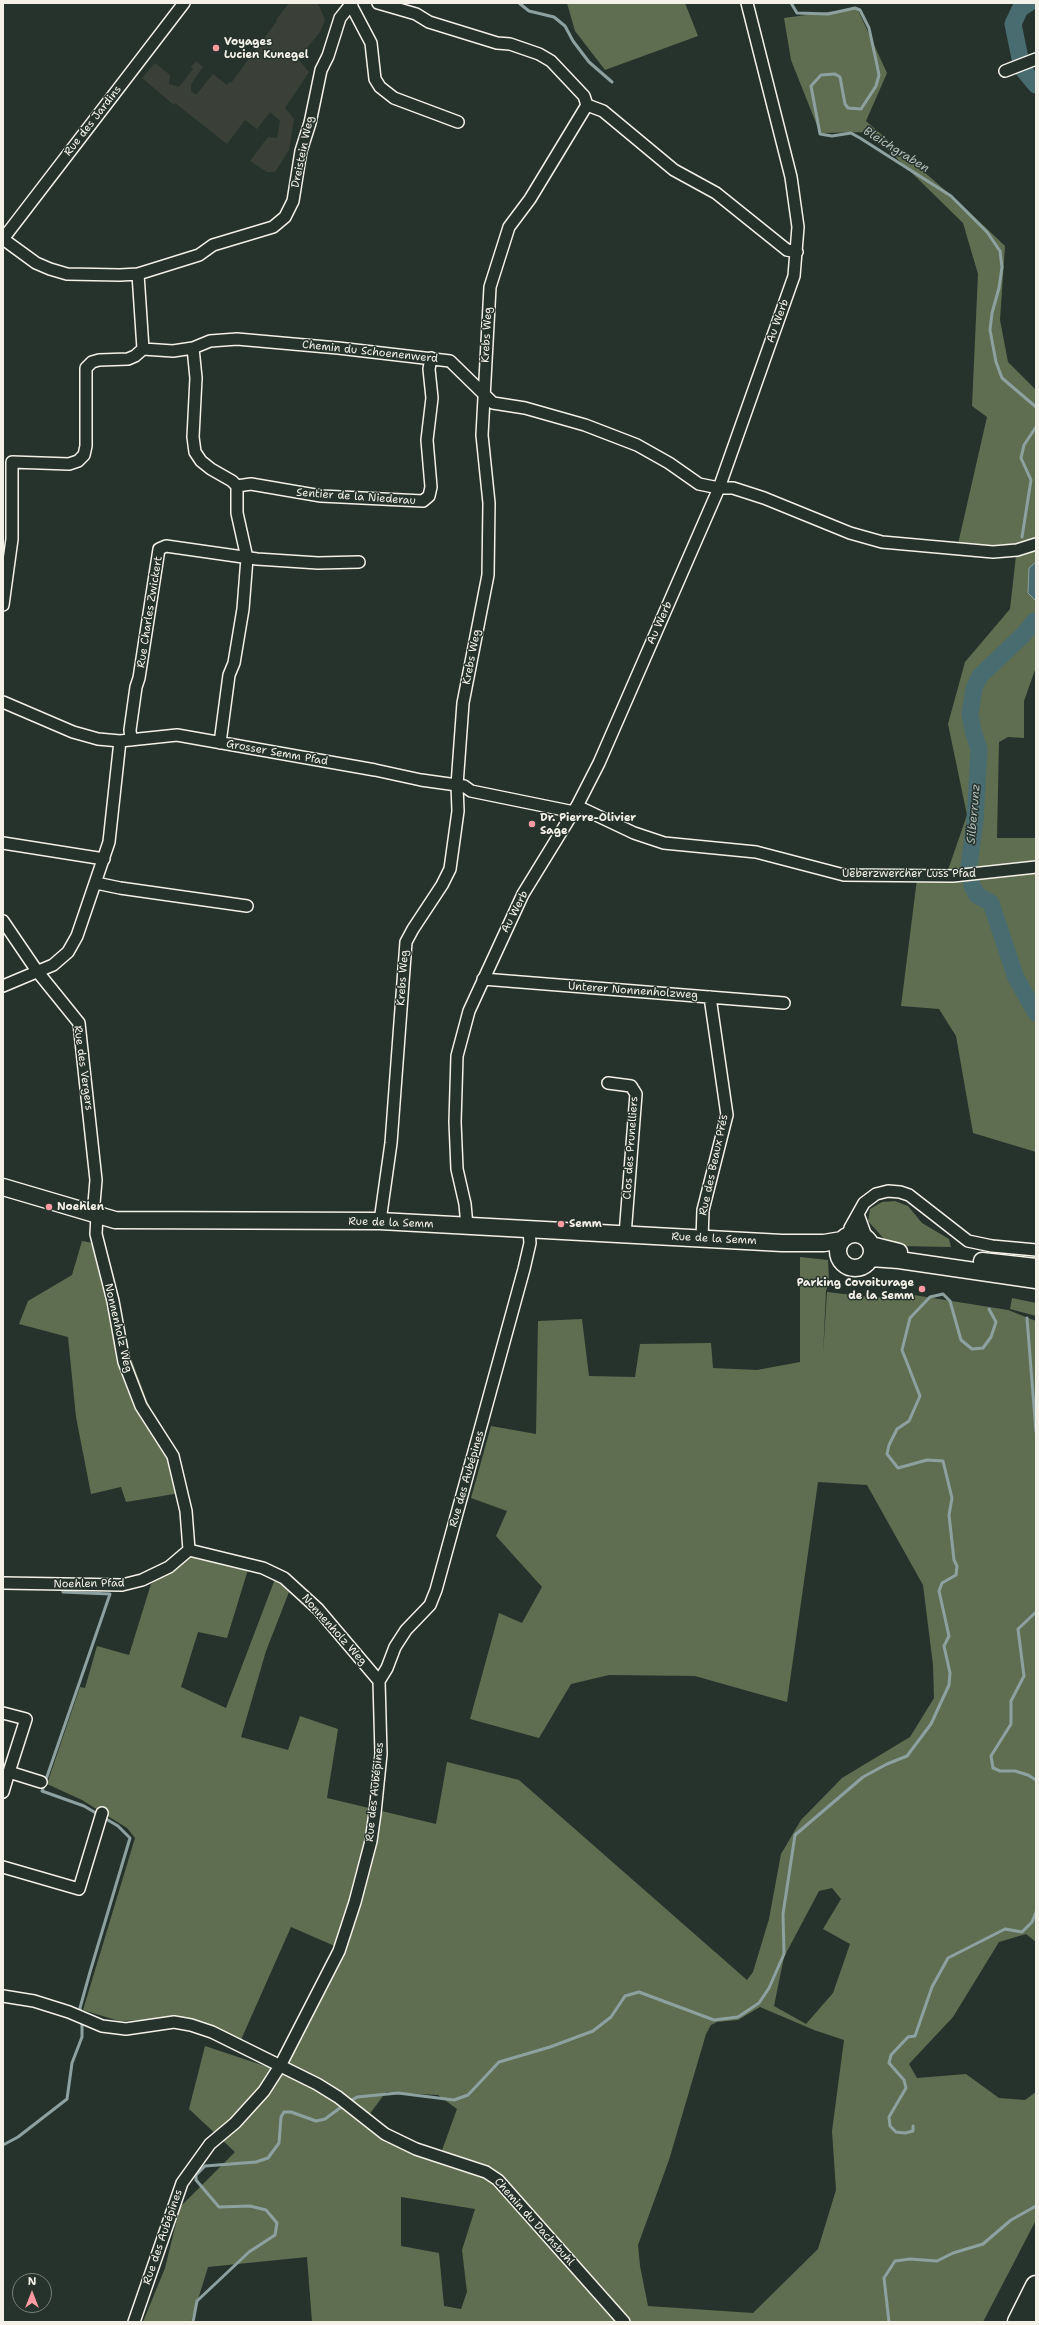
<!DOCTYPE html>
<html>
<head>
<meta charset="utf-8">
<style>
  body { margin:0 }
  #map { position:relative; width:1039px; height:2325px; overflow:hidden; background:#26332d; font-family:"Shantell Sans",sans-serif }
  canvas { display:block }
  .frame { position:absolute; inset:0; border:4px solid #f4f1e8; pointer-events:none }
  .north { position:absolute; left:12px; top:2273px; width:40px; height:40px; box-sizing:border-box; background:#26332d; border:1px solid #787f78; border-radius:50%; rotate:0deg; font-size:11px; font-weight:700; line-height:16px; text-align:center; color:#f4f1e8 }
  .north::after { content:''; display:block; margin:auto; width:14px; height:18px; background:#ff9aa2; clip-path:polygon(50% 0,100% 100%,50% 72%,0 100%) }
</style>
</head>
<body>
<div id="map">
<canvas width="1039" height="2325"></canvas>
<div class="frame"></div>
<div class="north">N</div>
</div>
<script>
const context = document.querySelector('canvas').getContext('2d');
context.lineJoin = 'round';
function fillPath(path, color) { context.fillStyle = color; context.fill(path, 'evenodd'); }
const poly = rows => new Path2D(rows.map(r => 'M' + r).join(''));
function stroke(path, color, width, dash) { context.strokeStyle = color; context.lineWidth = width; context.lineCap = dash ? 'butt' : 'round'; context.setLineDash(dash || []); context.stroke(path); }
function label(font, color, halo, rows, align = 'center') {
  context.font = font + ' "Shantell Sans",sans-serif'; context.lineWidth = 3; context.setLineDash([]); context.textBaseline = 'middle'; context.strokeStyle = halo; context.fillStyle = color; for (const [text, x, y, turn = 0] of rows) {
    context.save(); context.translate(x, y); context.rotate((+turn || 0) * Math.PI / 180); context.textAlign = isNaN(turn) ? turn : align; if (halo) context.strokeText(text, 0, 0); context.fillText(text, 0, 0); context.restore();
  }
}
fillPath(poly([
  [289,3,318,3,325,20,320,32,298,59,309,72,285,108,294,119,289,150,275,172,267,172,250,161,268,137,277,138,280,121,270,112,257,129,245,120,227,144,175,103,174,105,142,78,155,63,170,75,169,84,179,87,193,69,191,67,196,61,203,67,191,84,191,91,196,95,213,74,227,85,229,82,231,83,277,21,276,20]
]), '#3a4038');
fillPath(poly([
  [567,3,685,3,698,36,605,70,575,31],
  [857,8,887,73,866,121,963,206,1005,246,1000,320,1008,362,1036,390,1036,667,1024,701,1024,738,1008,737,999,742,997,838,1036,838,1036,1152,973,1133,956,1036,939,1009,901,1006,917,879,948,870,967,815,948,724,965,662,1010,609,1017,547,958,544,987,417,972,406,978,274,963,223,870,132,820,133,791,60,784,18],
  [895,1201,908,1206,922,1223,949,1239,951,1247,899,1246,885,1240,868,1221,870,1209,882,1202],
  [82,1241,104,1245,123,1337,147,1401,181,1471,186,1492,126,1502,121,1487,91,1494,76,1417,68,1337,19,1324,28,1301,72,1275],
  [800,1257,828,1260,829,1282,826,1291,823,1355,827,1292,877,1298,895,1292,1008,1310,1036,1321,1036,1942,1026,1934,999,1942,953,2017,909,2064,917,2078,966,2074,999,2098,1025,2100,1036,2092,1036,2220,983,2322,312,2322,307,2257,208,2267,191,2322,143,2322,165,2268,180,2207,235,2152,189,2109,205,2046,274,2069,337,1947,291,1927,240,2042,191,2019,119,2021,83,2010,135,1838,127,1828,82,1800,47,1784,80,1687,85,1688,97,1646,129,1655,151,1584,193,1553,250,1563,227,1638,198,1632,181,1687,226,1708,275,1579,289,1592,266,1651,241,1737,288,1750,300,1716,338,1729,327,1798,436,1824,447,1762,519,1780,747,1980,753,1972,769,1919,781,1854,801,1820,842,1778,910,1737,934,1698,933,1665,923,1585,867,1485,818,1482,787,1702,695,1676,609,1675,571,1684,539,1738,470,1719,499,1613,522,1623,542,1587,496,1536,507,1511,471,1498,491,1426,536,1434,538,1321,582,1319,589,1376,635,1377,640,1344,711,1343,713,1368,757,1370,800,1362],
  [832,1888,841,1899,823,1929,850,1944,833,1993,806,2024,774,2006,784,1957,819,1891],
  [760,2007,814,2030,844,2040,832,2131,836,2190,818,2249,753,2313,648,2306,640,2266,638,2245,669,2160,706,2034,711,2025,717,2022,738,2020],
  [386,2092,438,2095,457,2109,441,2153,363,2123],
  [401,2197,475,2209,462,2250,467,2292,461,2309,444,2306,439,2253,401,2246],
  [1012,1298,1036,1303,1036,1316,1010,1309]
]), '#5f6e50');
const water = poly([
  [1036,562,1036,601,1028,593,1029,568,1036,562]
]);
fillPath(water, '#496c70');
stroke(water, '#8da1a0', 1);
stroke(poly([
  [519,3,529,11,554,17,565,26,573,41,589,62,612,82],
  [791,3,797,13,828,14,855,8,860,10,869,28,877,65,879,75,876,86,861,109,848,108,845,104,840,77,835,74,821,75,811,86,820,134,832,136,851,133,860,138,951,196,987,232,1000,251,1002,267,999,288,992,313,990,330,996,362,1002,378,1036,407],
  [1022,537,1031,480,1021,458,1024,445,1036,427],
  [1027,1318,1036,1432],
  [62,1587,63,1592,110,1594,42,1791,84,1806,118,1826,130,1838,90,1972,80,2008,81,2014],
  [1036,1612,1018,1629,1024,1676,1011,1701,1011,1724,991,1756,993,1768,1000,1771,1015,1771,1028,1775,1036,1780],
  [349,2102,357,2097,398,2093,454,2100,468,2095,499,2062,550,2047,593,2031,611,2017,625,1996,639,1992,714,2020,738,2017,759,2003,769,1988,784,1954,783,1914,795,1835,863,1777,887,1764,907,1756,931,1724,949,1685,950,1673,944,1646,949,1636,939,1591,942,1583,956,1575,957,1566,954,1560,949,1515,952,1498,943,1461,927,1460,898,1468,887,1454,889,1445,897,1429,909,1421,920,1396,902,1350,910,1318,930,1297,943,1294,950,1301,961,1340,972,1349,983,1348,991,1337,996,1322,989,1309],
  [913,2126,913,2131,905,2133,896,2132,890,2126,889,2117,906,2088,904,2080,889,2063,891,2055,908,2037,915,2036,932,1987,948,1958,1005,1929,1022,1932,1032,1922,1036,1912],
  [3,2145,18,2137,67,2099,72,2063,82,2037,82,2020],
  [193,2322,197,2301,249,2252,275,2235,277,2223,266,2210,250,2206,219,2207,196,2180,196,2175,205,2166,256,2162,268,2158,279,2143,281,2117,284,2112,291,2112,316,2121,325,2119,344,2105],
  [889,2322,884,2278,895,2261,910,2259,937,2261,953,2253,983,2244,1011,2220,1036,2206]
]), '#8da1a0', 3);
stroke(poly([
  [1029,3,1020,9,1013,24,1022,68,1036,85],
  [1036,622,1034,621,1025,633,980,676,974,688,970,714,973,731,979,749,975,821,969,866,972,886,977,895,991,903,1016,978,1036,1013]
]), '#496c70', 17);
const minor = poly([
  [378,3,416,14,429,22,497,43,510,44,539,54,551,61,584,96,587,105,603,111,674,170,716,193,787,250,797,252],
  [351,5,371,43,375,79,380,87,394,98,458,122],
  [1005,71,1036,59],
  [3,239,36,263,50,269,67,274,120,275,138,274,199,255,213,245,273,227,285,217,293,201,301,151,310,123,321,70,328,56,340,18,352,3],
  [3,239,184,3],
  [138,274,143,349,173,351,193,348,210,341,237,339,338,348,450,361,493,403,525,408,585,425,637,445,669,463,699,484,719,488,733,488,764,498,850,533,882,542,993,552,1017,550,1036,544],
  [193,348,196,378,193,437,195,452,201,461,211,469,232,481,237,486,237,513,247,558,243,609,234,663,229,675,220,743],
  [237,486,251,484,321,496,423,501,429,496,431,487,427,440,432,398,429,369,431,358],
  [3,605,12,539,12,462,69,464,78,461,84,455,86,446,86,368,92,362,99,360,128,359,135,356,143,349],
  [3,702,73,732,98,739,120,741],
  [131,740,130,730,136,687,139,678,159,549,166,546,257,559,318,563,359,562],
  [577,806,634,833,664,843,756,852,844,875,953,876,1036,867],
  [3,843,104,859],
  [96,883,120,888,247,906],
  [3,921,37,971,79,1023,96,1180,93,1215],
  [483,979,784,1003],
  [3,986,53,965,68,952,77,936,109,842,120,741,177,735,375,770,421,780,464,786,471,791,574,812],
  [608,1083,631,1086,636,1094,625,1235],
  [858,1214,867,1239],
  [97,1215,96,1234,113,1301,124,1362,141,1406,173,1456,186,1511,189,1550,263,1568,284,1578,318,1609,379,1681],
  [380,1221,391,1143,406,942,413,929,442,885,450,869,458,811,457,785,463,703,488,575,489,503,482,435,490,287,509,227,530,199,587,105],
  [467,1226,465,1204,457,1169,455,1122,457,1056,469,1011,523,894,577,806,599,763,719,488,794,276,798,227,791,177,747,3],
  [849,1235,850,1228,864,1203,876,1194,888,1191,900,1192,909,1195,968,1241,992,1246,1036,1250],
  [702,1239,703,1210,727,1115,710,997],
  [3,1583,122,1585,142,1580,169,1567,189,1550],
  [3,1713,26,1719,9,1772,41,1782],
  [3,1792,9,1772],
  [3,1867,79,1889,102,1813],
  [3,1996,34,2001,69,2012,102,2026,126,2029,174,2022,191,2025,212,2032,317,2084,338,2097,385,2134,416,2149,486,2172,498,2180,624,2322],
  [134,2322,182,2183,210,2144,235,2123,264,2091,280,2066,339,1951,355,1902,371,1841,375,1813,381,1754,379,1681,387,1668,395,1647,406,1630,430,1605,436,1590,524,1269,530,1243,529,1230]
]);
const secondary = poly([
  [3,1187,115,1220,380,1221,782,1243,824,1243,842,1240],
  '838 1251a17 17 0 1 1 34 0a17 17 0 1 1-34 0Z',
  [871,1245,899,1252],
  [871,1258,899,1260,1036,1280],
  [982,1261,1036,1267]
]);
const motorway = poly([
  [1018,2322,1036,2286],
  [1035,2322,1036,2320]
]);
stroke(minor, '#f4f1e8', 14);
stroke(secondary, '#f4f1e8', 19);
stroke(motorway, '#f4f1e8', 23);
stroke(minor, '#26332d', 11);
stroke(secondary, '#26332d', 16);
stroke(motorway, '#26332d', 20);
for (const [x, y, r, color] of [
  [216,48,4,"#ff9aa2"],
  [532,824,4,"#ff9aa2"],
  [49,1207,4,"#ff9aa2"],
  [561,1224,4,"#ff9aa2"],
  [922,1289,4,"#ff9aa2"]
]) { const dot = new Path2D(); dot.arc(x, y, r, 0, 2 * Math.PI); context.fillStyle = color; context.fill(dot); stroke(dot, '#26332d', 1.5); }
label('bold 11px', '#f4f1e8', '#26332d', [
  ["Voyages",224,42],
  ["Lucien Kunegel",224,55],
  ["Dr. Pierre-Olivier",540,818],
  ["Sage",540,831],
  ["Noehlen",57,1207],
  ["Semm",569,1224],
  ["Parking Covoiturage",914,1283,"right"],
  ["de la Semm",914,1296,"right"]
], 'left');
label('11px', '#f4f1e8', '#26332d', [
  ["Rue des Jardins",93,121,-52],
  ["Dreistein Weg",303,152,-78],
  ["Au Werb",778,321,-70],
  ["Krebs Weg",487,335,-87],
  ["Chemin du Schoenenwerd",370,352,6],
  ["Sentier de la Niederau",356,497,4],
  ["Rue Charles Zwickert",150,612,-81],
  ["Au Werb",660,623,-66],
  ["Krebs Weg",472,657,-79],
  ["Grosser Semm Pfad",277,753,10],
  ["Ueberzwercher Luss Pfad",909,874],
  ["Au Werb",515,912,-63],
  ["Krebs Weg",403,978,-86],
  ["Unterer Nonnenholzweg",633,991,4],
  ["Rue des Vergers",83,1068,82],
  ["Clos des Prunelliers",631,1148,-86],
  ["Rue des Beaux Prés",714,1165,-78],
  ["Rue de la Semm",391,1223,2],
  ["Rue de la Semm",714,1239,3],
  ["Nonnenholz Weg",118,1328,77],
  ["Rue des Aubépines",467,1479,-74],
  ["Noehlen Pfad",89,1584,-1],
  ["Nonnenholz Weg",334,1630,48],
  ["Rue des Aubépines",375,1792,-84],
  ["Chemin du Dachsbuhl",534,2222,48],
  ["Rue des Aubépines",163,2237,-71]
]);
label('italic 12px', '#b0bcb8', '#26332d', [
  ["Bleichgraben",896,150,32],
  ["Silberrunz",974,814,-85]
]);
</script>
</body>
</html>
